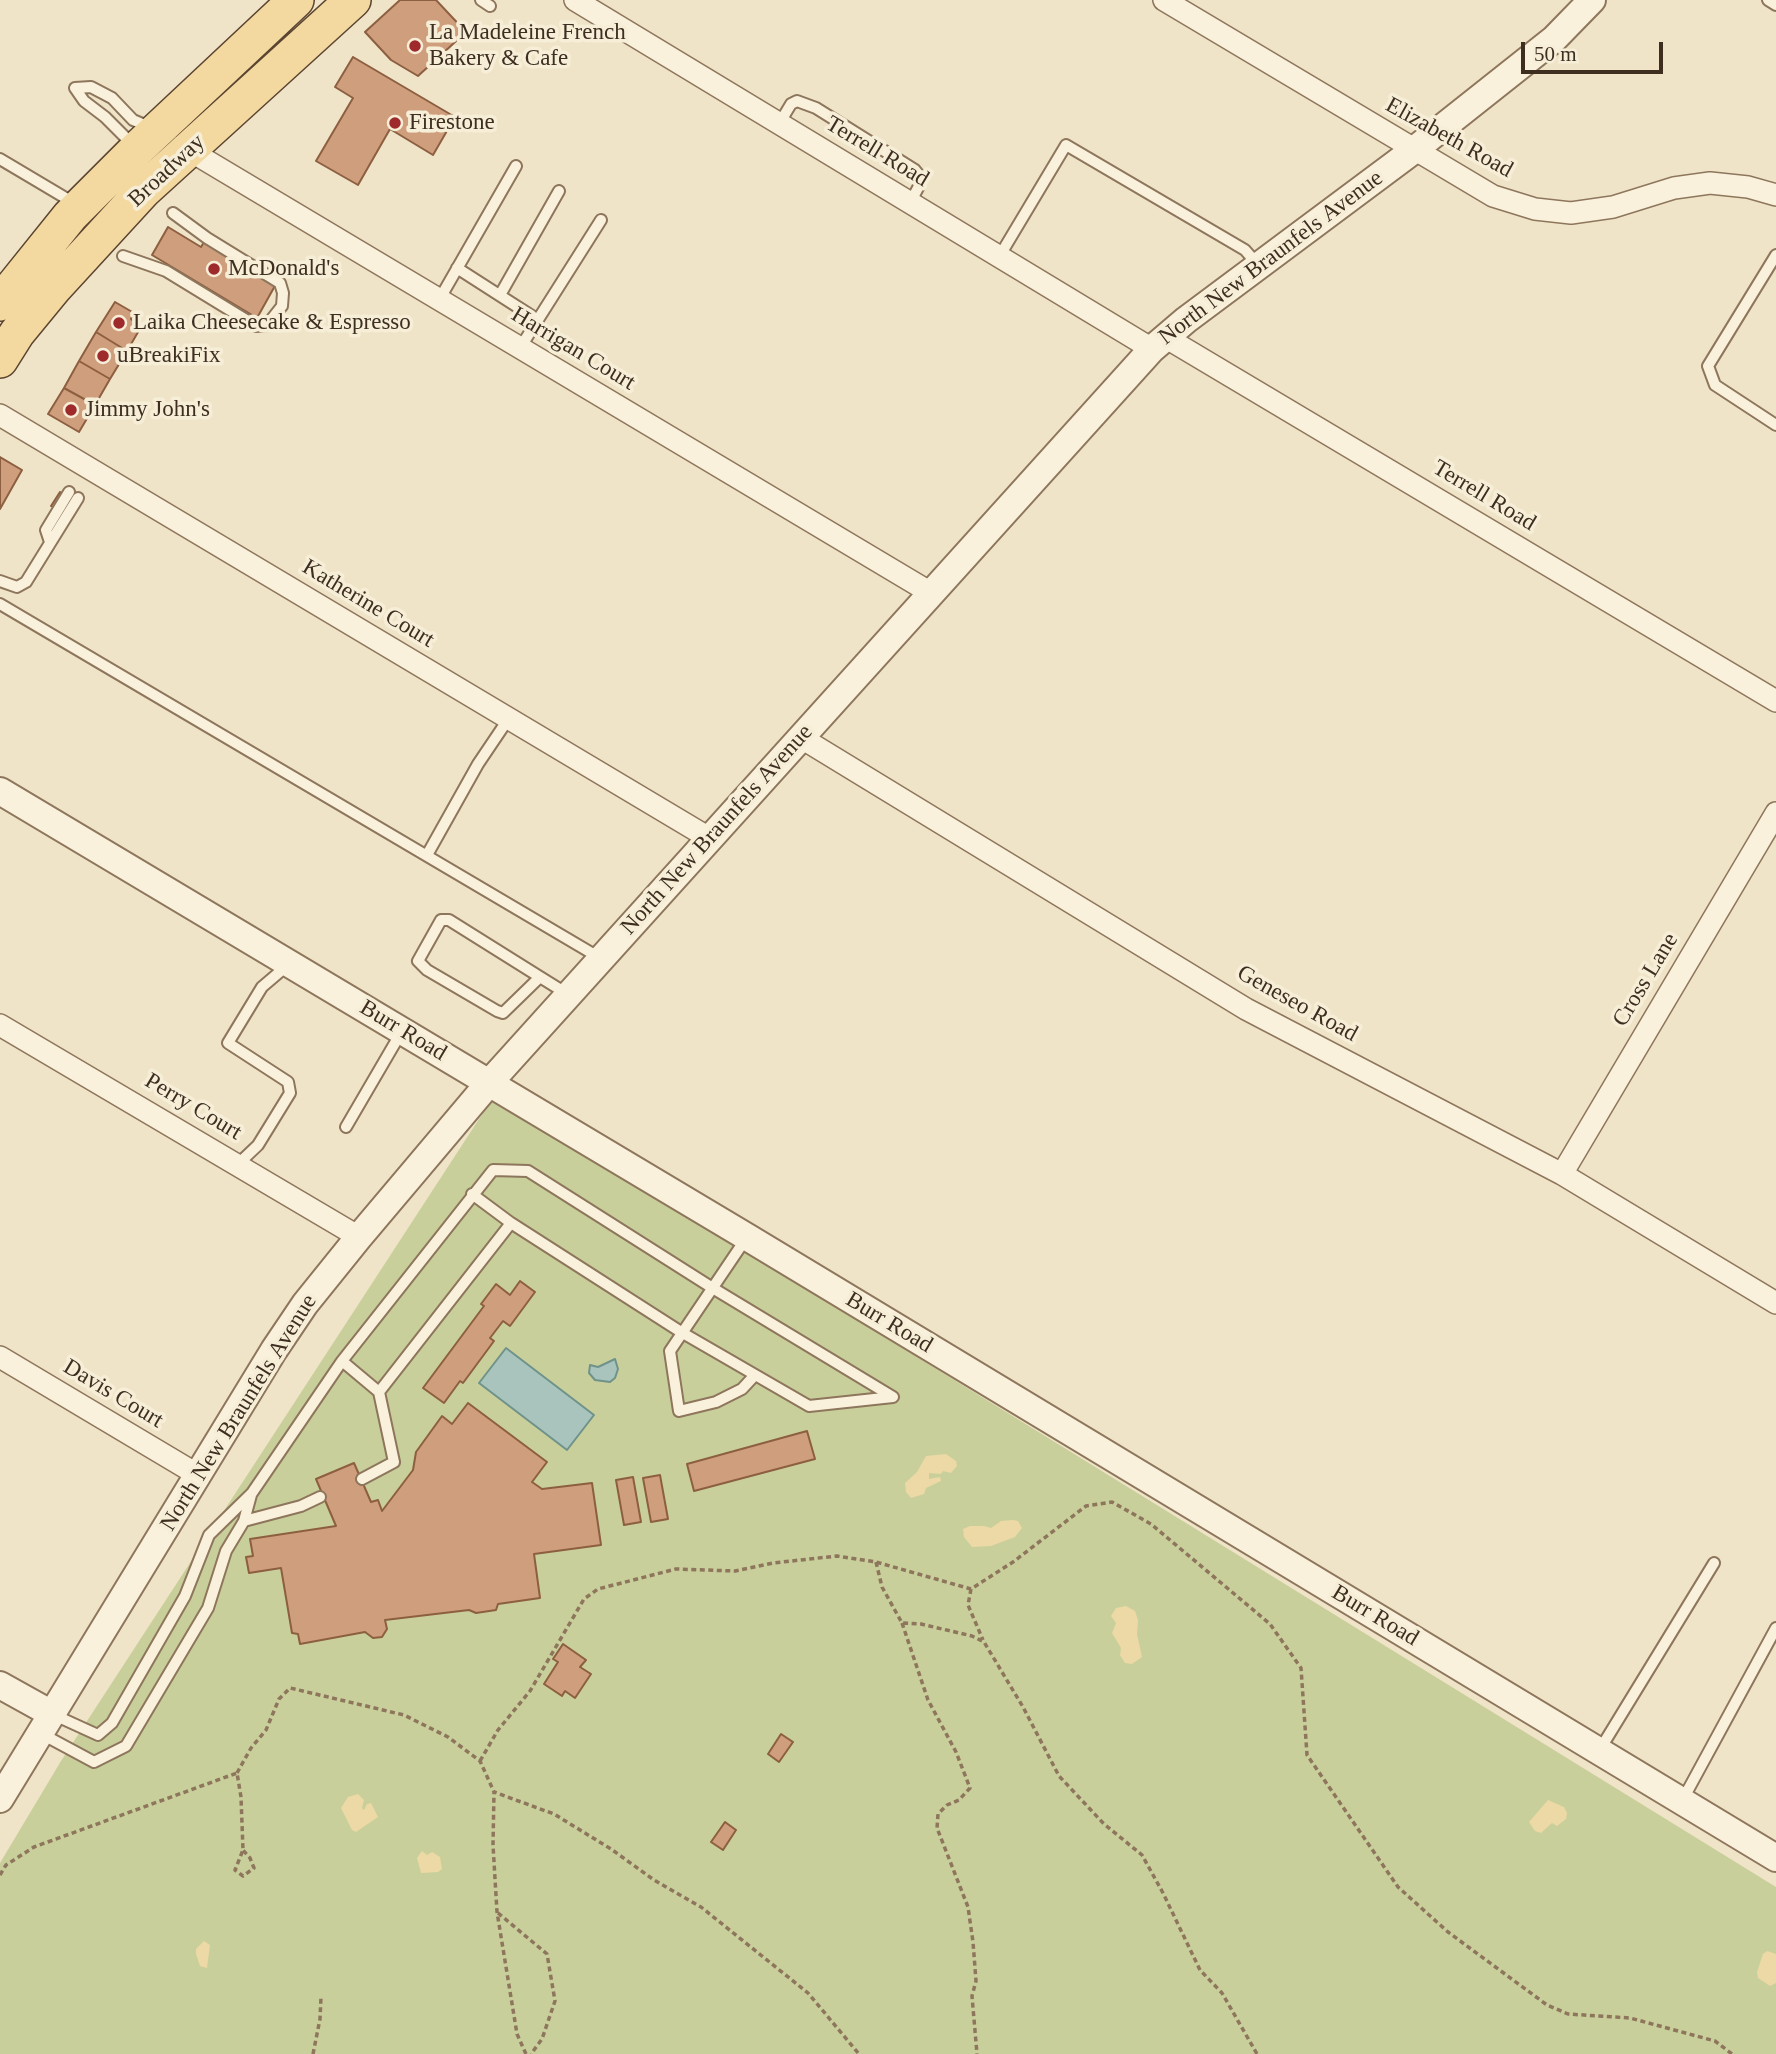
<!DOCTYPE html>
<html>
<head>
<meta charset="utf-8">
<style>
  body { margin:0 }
  #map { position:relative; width:1776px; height:2054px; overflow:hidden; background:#f0e4c8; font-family:"Times New Roman",serif }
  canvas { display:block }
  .scale { position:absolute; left:1521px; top:42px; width:142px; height:32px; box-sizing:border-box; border:4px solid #3d2e20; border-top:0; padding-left:9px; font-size:21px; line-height:24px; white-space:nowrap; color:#3d2e20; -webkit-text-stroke:5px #f7eed8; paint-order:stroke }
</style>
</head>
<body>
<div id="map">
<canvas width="1776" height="2054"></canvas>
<div class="scale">50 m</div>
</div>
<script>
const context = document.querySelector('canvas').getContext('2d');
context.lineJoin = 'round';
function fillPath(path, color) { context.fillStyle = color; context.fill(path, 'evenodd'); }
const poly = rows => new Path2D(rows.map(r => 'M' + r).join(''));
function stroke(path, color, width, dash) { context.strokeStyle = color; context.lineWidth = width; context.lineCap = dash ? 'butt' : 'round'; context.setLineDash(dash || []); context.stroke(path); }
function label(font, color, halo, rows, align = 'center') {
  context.font = font + ' "Times New Roman",serif'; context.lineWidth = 7; context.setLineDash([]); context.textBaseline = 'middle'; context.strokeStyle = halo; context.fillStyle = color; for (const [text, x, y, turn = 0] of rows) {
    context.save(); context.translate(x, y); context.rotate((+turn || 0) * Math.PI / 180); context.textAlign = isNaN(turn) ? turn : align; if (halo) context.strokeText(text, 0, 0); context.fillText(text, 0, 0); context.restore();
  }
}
fillPath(poly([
  [494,1096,1776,1887,1776,2054,0,2054,0,1863,61,1761]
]), '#c9cf9b');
fillPath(poly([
  [946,1454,956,1461,957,1466,951,1473,943,1471,941,1474,929,1473,929,1479,940,1477,941,1481,926,1488,924,1494,911,1498,906,1492,905,1483,917,1472,926,1456],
  [1013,1520,1018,1521,1022,1528,1015,1537,991,1546,972,1547,964,1537,963,1529,970,1526,984,1526,991,1528,1001,1521],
  [1126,1606,1135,1611,1138,1620,1137,1634,1142,1657,1132,1664,1125,1663,1120,1655,1121,1648,1112,1633,1116,1623,1111,1616,1116,1608],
  [358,1794,364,1800,362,1808,364,1810,367,1804,371,1803,378,1817,356,1832,352,1830,341,1808,348,1797],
  [1548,1800,1564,1807,1567,1813,1566,1819,1557,1826,1552,1823,1541,1833,1535,1831,1529,1822],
  [422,1851,427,1855,432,1852,440,1857,442,1869,438,1872,421,1873,417,1858],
  [204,1941,210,1945,207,1968,200,1966,196,1954,196,1949],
  [1767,1951,1776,1954,1776,1983,1770,1986,1758,1978,1757,1972,1763,1954]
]), '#ecd9a5');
const water = poly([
  [506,1348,594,1415,567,1450,479,1383,506,1348],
  [615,1359,618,1369,615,1378,610,1382,595,1380,589,1373,590,1365,598,1367,615,1359]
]);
fillPath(water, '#a9c4bc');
stroke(water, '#6f938a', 2);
const building = poly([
  [400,0,436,0,466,32,418,76,391,60,365,32,400,0],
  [353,57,455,117,433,155,390,129,358,185,316,161,353,98,335,87,353,57],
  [168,227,201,247,204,242,276,284,257,318,152,255,168,227],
  [115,302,134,313,131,319,141,327,127,351,96,332,115,302],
  [96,332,127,351,110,379,79,361,96,332],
  [79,361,110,379,95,405,64,388,79,361],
  [64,388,95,405,79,432,48,414,64,388],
  [0,457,22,470,0,509,0,457],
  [60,492,75,502,67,515,51,506,60,492],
  [520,1281,535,1292,510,1326,503,1321,490,1338,494,1341,463,1383,460,1381,444,1403,423,1388,484,1306,481,1304,496,1284,510,1295,520,1281],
  [468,1403,547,1462,532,1482,542,1489,592,1483,601,1545,534,1554,540,1598,498,1604,496,1610,476,1613,469,1610,385,1620,387,1629,382,1637,373,1638,365,1632,300,1644,298,1634,292,1633,281,1568,249,1573,246,1557,253,1556,250,1539,336,1526,316,1479,354,1463,371,1502,378,1500,382,1511,413,1470,416,1452,442,1416,452,1424,468,1403],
  [807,1431,815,1459,694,1491,687,1464,807,1431],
  [660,1475,668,1519,651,1522,643,1478,660,1475],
  [633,1477,641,1522,624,1525,616,1480,633,1477],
  [563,1644,586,1660,580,1667,591,1674,575,1698,565,1691,562,1696,544,1684,558,1662,553,1659,563,1644],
  [781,1734,793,1742,779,1762,768,1754,781,1734],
  [725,1822,736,1830,723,1850,711,1842,725,1822]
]);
fillPath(building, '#cf9f7d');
stroke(building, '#8d5f41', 2);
const service = poly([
  [481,0,490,6],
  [1768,0,1776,5],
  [75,88,91,87,112,98,133,120,152,128],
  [75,88,84,101,105,117,135,147],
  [779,124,791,104,797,101,816,108,915,170,919,175,919,186,910,203],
  [0,159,74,203],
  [1776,255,1708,366,1715,385,1776,425],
  [123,256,166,271,256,326,267,325,282,306,283,293,280,283,207,238,173,213],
  [999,257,1066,145,1245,250,1258,265],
  [457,268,538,320],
  [500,295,559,191],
  [439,300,516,166],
  [520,348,601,220],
  [50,542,46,530,69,492],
  [0,581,17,587,26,582,78,498],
  [0,604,600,958],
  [427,855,478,764,509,718],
  [540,977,503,1013,497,1011,427,970,418,961,441,920,449,920,540,977,569,995],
  [346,1127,402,1031],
  [238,1164,258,1145,290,1093,288,1082,228,1043,262,987,289,964],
  [472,1194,511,1223],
  [747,1237,670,1351,679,1411,716,1402,742,1389,755,1375],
  [342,1361,379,1392,394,1462,362,1479],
  [244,1521,301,1506,320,1497],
  [52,1714,98,1735,112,1723,185,1596,209,1535,252,1493,342,1361,493,1170,528,1171,711,1287,893,1397,809,1406,681,1332,511,1223,379,1392],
  [40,1733,94,1762,126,1746,208,1608,226,1551,244,1521,251,1495],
  [1599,1751,1714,1563],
  [1682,1801,1776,1628]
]);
const minor = poly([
  [575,0,1152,349],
  [1164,0,1493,196,1535,209,1571,213,1613,207,1674,188,1710,183,1748,187,1776,195],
  [182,146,931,593],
  [1165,337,1776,701],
  [0,415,709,838],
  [800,737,1246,1009,1562,1174,1776,1303],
  [0,1025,359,1237],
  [1562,1174,1776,813],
  [0,1357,198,1475]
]);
const tertiary = poly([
  [0,791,747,1237,1776,1858],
  [0,1685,52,1714],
  [0,1799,274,1350,305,1304,359,1237,489,1083,1152,349,1186,320,1414,150,1554,39,1592,0]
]);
const primary = poly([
  [0,303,70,216,137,149,296,0],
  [0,360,17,333,54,288,144,190,353,0]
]);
stroke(service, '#8d765c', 14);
stroke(minor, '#8d765c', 24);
stroke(tertiary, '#8d765c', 30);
stroke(primary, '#5b4430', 38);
stroke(poly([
  [876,1562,882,1587,902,1623,921,1624,972,1636,984,1642,1023,1707,1059,1776,1104,1824,1142,1855,1163,1893,1200,1970,1222,1993,1257,2054],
  [971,1589,968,1605,983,1640],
  [902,1623,928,1700,956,1752,970,1788,959,1800,947,1805,938,1814,937,1828,968,1907,973,1942,976,1981,972,1996,977,2054],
  [480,1761,498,1730,530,1691,584,1599,598,1589,676,1569,735,1571,773,1563,837,1556,876,1562,971,1589,1013,1562,1086,1506,1112,1502,1151,1524,1270,1624,1301,1668,1307,1755,1398,1887,1448,1932,1547,2005,1568,2014,1630,2018,1715,2041,1732,2054],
  [237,1773,251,1748,266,1730,279,1699,290,1688,404,1715,448,1737,480,1761,494,1792],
  [0,1875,6,1865,34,1847,237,1773,241,1797,243,1850,235,1870,243,1876,254,1868,250,1858,243,1850],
  [498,1913,547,1954,555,2001,542,2039,531,2054],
  [313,2054,320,2019,321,1997],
  [526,2054,517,2034,497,1912,493,1845,494,1792,554,1814,611,1849,654,1880,701,1907,808,1993,859,2054]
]), '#8d765c', 3.5, [5, 3.5]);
stroke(service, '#faf1dc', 10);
stroke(minor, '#faf1dc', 21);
stroke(tertiary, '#faf1dc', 26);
stroke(primary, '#f3d9a0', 35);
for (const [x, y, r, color] of [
  [415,46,7,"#9e2a2b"],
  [395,123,7,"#9e2a2b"],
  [214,269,7,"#9e2a2b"],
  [119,323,7,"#9e2a2b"],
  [103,356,7,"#9e2a2b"],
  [71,410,7,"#9e2a2b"]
]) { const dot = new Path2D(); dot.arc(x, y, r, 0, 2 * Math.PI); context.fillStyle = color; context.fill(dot); stroke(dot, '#f7eed8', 2.5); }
label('23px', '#3d2e20', '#f7eed8', [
  ["La Madeleine French",429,33],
  ["Bakery & Cafe",429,59],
  ["Firestone",409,123],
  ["McDonald's",228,269],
  ["Laika Cheesecake & Espresso",133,323],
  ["uBreakiFix",117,356],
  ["Jimmy John's",85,410]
], 'left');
label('23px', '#3d2e20', '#f7eed8', [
  ["Elizabeth Road",1449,138,29],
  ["Terrell Road",877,152,31],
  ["Broadway",167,171,-43],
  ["North New Braunfels Avenue",1271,258,-37],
  ["Harrigan Court",573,349,31],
  ["Terrell Road",1484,496,31],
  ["Katherine Court",368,604,31],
  ["North New Braunfels Avenue",717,830,-48],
  ["Cross Lane",1646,980,-59],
  ["Geneseo Road",1297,1004,29],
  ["Burr Road",403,1031,31],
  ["Perry Court",193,1107,31],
  ["Burr Road",889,1323,31],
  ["Davis Court",113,1394,31],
  ["North New Braunfels Avenue",239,1413,-58],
  ["Burr Road",1375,1616,31]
]);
</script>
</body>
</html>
